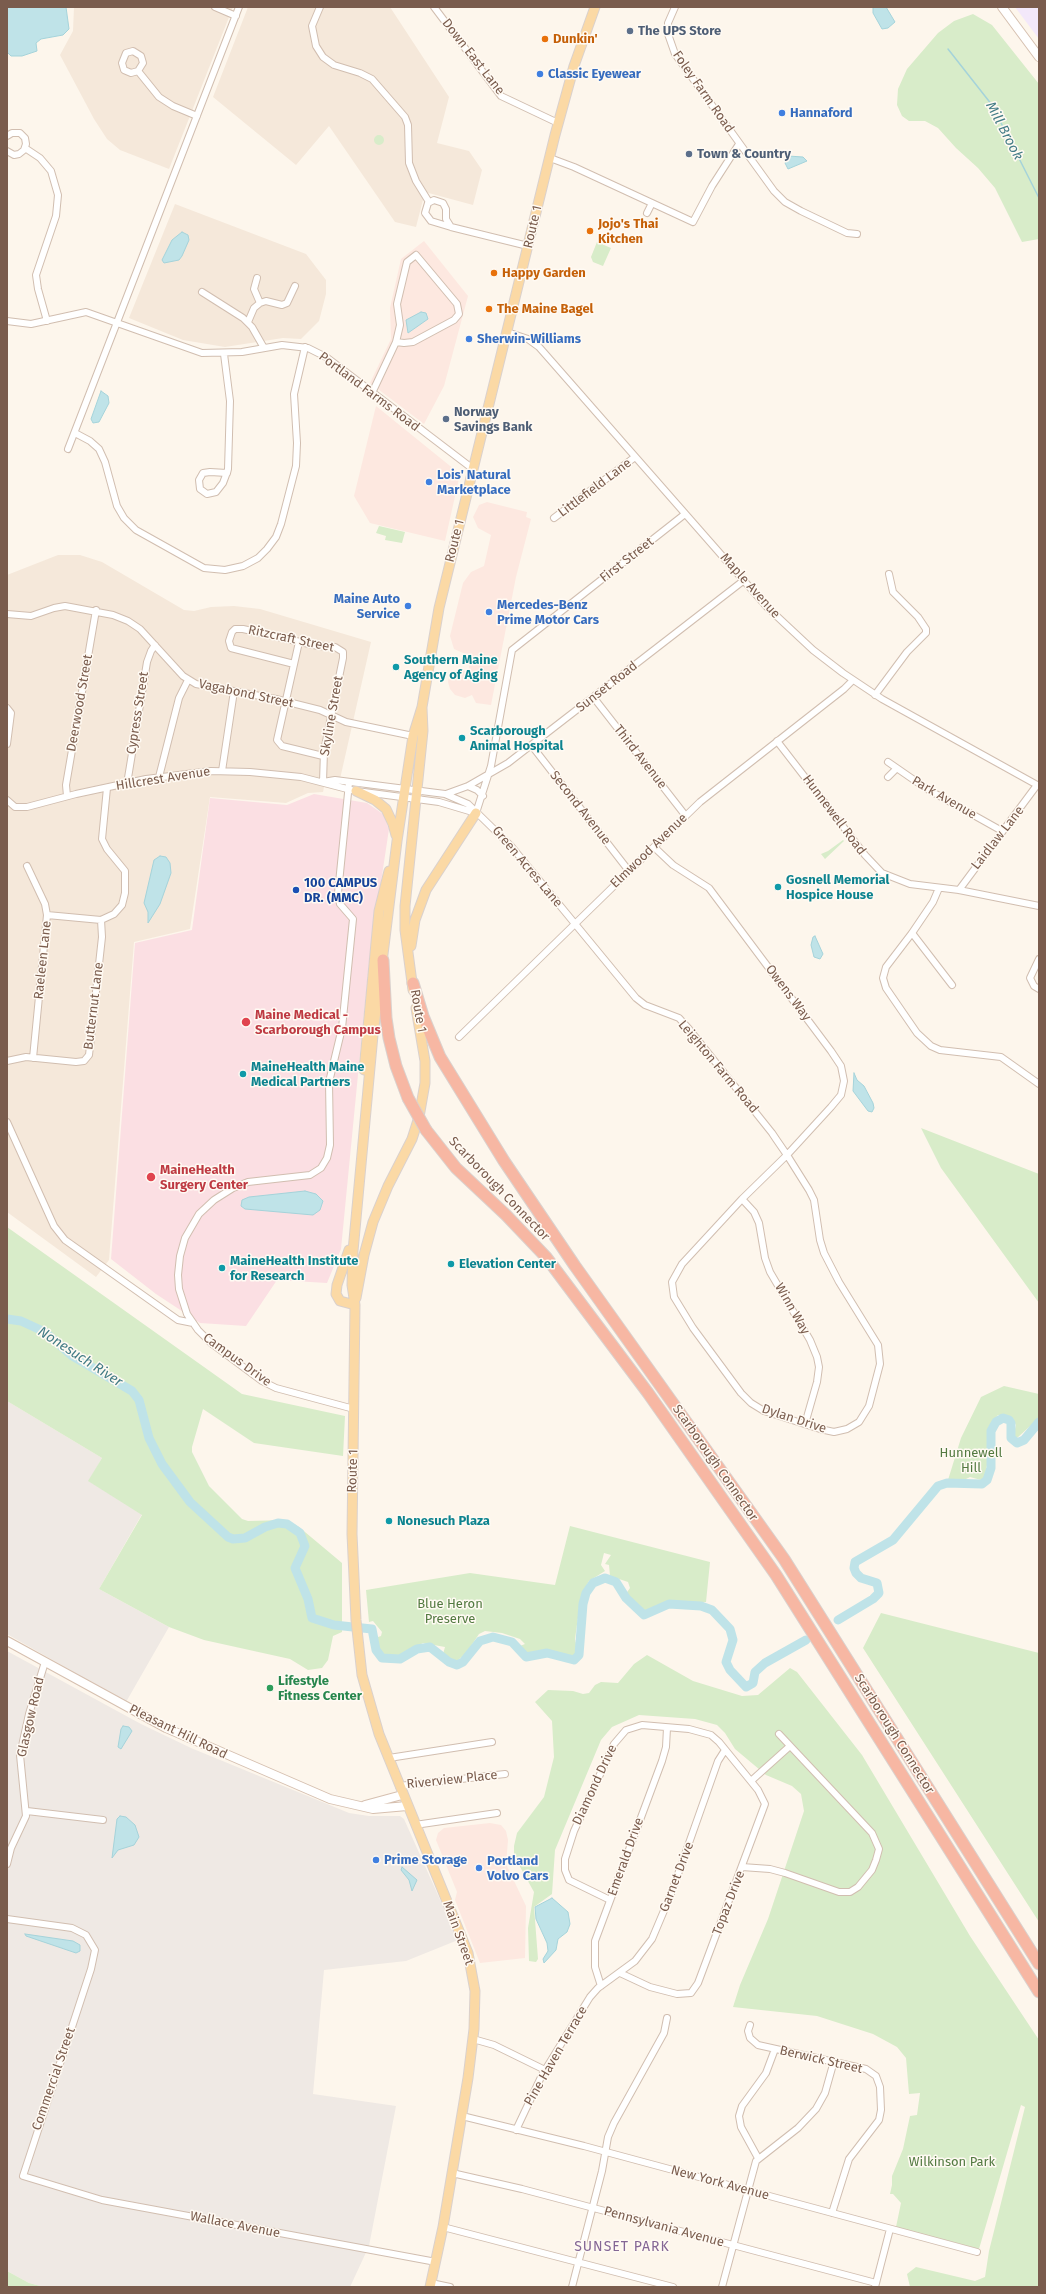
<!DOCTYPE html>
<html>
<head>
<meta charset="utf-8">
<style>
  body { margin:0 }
  #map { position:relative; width:1046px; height:2294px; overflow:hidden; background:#fdf6ec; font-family:"Fira Sans",sans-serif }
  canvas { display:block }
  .frame { position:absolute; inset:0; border:8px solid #7a5c4d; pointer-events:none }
</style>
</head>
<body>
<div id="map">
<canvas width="1046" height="2294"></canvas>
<div class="frame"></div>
</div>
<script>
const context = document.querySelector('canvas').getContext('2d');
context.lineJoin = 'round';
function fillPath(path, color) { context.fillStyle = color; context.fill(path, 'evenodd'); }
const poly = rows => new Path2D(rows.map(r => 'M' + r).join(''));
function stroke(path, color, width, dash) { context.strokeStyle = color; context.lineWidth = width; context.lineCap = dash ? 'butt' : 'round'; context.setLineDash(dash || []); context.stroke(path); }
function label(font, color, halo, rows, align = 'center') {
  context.font = font + ' "Fira Sans",sans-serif'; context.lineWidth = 3; context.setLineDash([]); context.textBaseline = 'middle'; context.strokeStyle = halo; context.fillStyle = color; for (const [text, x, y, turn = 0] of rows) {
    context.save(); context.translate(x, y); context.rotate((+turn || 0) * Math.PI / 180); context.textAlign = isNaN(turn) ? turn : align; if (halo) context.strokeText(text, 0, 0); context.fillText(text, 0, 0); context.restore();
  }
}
fillPath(poly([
  [74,7,233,7,169,169,120,150,107,139,94,119,60,55,73,31],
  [248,7,390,7,449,97,437,143,469,151,482,170,473,205,425,192,416,227,395,222,329,126,296,165,213,97],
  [175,204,306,254,326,280,326,294,319,321,301,339,283,338,225,347,183,340,129,318],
  [58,555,80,555,102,562,184,610,194,611,211,607,234,606,260,609,371,642,340,779,326,777,323,792,308,793,286,803,210,797,190,929,134,942,109,1260,96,1277,7,1212,7,575]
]), '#f5e8da');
fillPath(poly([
  [424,241,468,296,444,386,424,424,370,383,391,339,390,308,401,259],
  [376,406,460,474,445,541,370,523,354,496],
  [487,502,527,512,526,517,531,519,516,577,491,705,476,703,472,695,465,698,455,695,450,689,448,682,449,675,453,671,467,671,469,668,470,656,454,649,450,636,463,583,471,572,484,566,491,535,478,528,473,517,479,505],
  [490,1823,501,1825,506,1831,508,1840,506,1864,526,1906,525,1958,480,1963,455,1900,457,1892,436,1840,438,1833,444,1828]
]), '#fde8e0');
fillPath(poly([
  [7,1401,102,1458,89,1481,142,1514,99,1589,169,1627,126,1702,7,1634],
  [7,1651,141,1724,191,1748,349,1813,369,1816,400,1816,404,1819,458,1940,406,1961,324,1970,313,2094,396,2106,369,2246,350,2287,44,2287,29,2283,7,2271]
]), '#efe9e4');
fillPath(poly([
  [1015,7,1039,7,1039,39]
]), '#f3e8fa');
fillPath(poly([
  [314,794,367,803,383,814,389,829,369,962,341,1249,327,1283,277,1280,246,1326,200,1323,156,1294,111,1259,135,943,192,930,210,798,287,805]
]), '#fbdfe3');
fillPath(poly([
  [973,14,992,25,1039,84,1039,239,1022,242,995,188,978,168,956,148,938,128,925,121,909,121,902,116,897,105,898,89,907,69,938,33,954,21],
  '374 140a5 5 0 1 1 10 0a5 5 0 1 1-10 0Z',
  [597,242,611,248,603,266,593,262,591,257],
  [379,526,405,532,402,543,385,540,386,536,376,533],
  [843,840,844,841,825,859,821,854,828,851],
  [921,1128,1039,1174,1039,1303,941,1168],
  [7,1227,242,1394,345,1416,343,1456,254,1443,203,1409,192,1447,192,1452,209,1486,242,1519,248,1521,287,1520,299,1527,342,1563,342,1632,333,1636,328,1660,322,1668,308,1670,290,1659,204,1640,169,1627,99,1589,142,1515,88,1481,102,1458,7,1401],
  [1004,1386,1039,1394,1039,1418,1017,1438,1013,1437,1016,1425,1011,1417,998,1415,989,1426,987,1441,988,1458,985,1478,981,1480,970,1477,960,1482,951,1482,948,1480,961,1438,981,1397],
  [570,1526,710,1562,706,1602,664,1602,646,1612,625,1595,630,1588,628,1582,610,1576,609,1565,605,1564,611,1555,604,1553,601,1565,605,1571,589,1581,581,1596,575,1639,577,1649,574,1656,568,1657,545,1650,534,1653,524,1652,520,1646,525,1644,520,1639,502,1633,485,1631,479,1634,467,1652,456,1662,443,1654,445,1647,423,1643,400,1656,383,1654,379,1652,375,1638,381,1636,382,1632,373,1621,369,1622,366,1590,470,1573,555,1585],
  [881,1613,1039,1653,1039,1922,863,1648],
  [647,1655,693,1681,742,1696,758,1695,790,1668,797,1672,862,1755,970,1936,1039,2040,1039,2287,910,2287,907,2274,916,2267,975,2281,985,2277,989,2251,1025,2107,1021,2105,979,2249,896,2227,901,2203,893,2194,890,2194,892,2185,892,2176,903,2149,910,2116,917,2115,920,2093,909,2094,906,2058,897,2047,873,2034,817,2016,733,2007,740,1985,768,1919,804,1811,801,1794,792,1786,766,1775,735,1749,725,1733,717,1725,695,1719,639,1715,612,1727,601,1740,555,1850,552,1894,534,1907,538,1959,536,1962,529,1961,528,1928,534,1892,514,1856,514,1846,517,1833,544,1797,554,1757,552,1721,535,1702,548,1690,573,1691,583,1694,589,1693,595,1685,601,1682,618,1683,634,1664],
  [7,2271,29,2283,44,2287,7,2287]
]), '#d8ecc9');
const water = poly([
  [7,7,66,7,69,29,63,35,41,39,36,43,37,51,22,56,11,56,7,52,7,7],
  [873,7,886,7,895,22,888,28,882,29,873,13,873,7],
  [788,156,803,157,807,161,788,169,785,163,788,156],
  [182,232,188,235,189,240,182,256,179,260,164,263,162,260,172,240,182,232],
  [421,312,426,313,428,319,408,333,406,320,421,312],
  [101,391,108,396,109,403,99,422,93,423,91,419,101,391],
  [160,856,166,857,170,863,171,873,160,904,148,923,148,912,144,903,154,860,160,856],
  [815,936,823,954,820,959,814,957,811,945,813,937,815,936],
  [854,1073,857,1080,864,1086,873,1103,874,1108,872,1112,868,1111,853,1091,854,1073],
  [305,1191,316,1194,323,1201,320,1210,313,1215,245,1209,241,1206,242,1200,249,1197,305,1191],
  [123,1726,129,1727,132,1731,121,1749,118,1747,121,1729,123,1726],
  [120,1816,126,1817,135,1825,139,1837,134,1845,118,1850,112,1858,117,1819,120,1816],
  [402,1867,417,1880,412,1891,409,1880,401,1870,402,1867],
  [552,1898,568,1912,570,1924,567,1932,558,1939,556,1950,544,1963,543,1959,548,1951,547,1943,536,1919,535,1907,552,1898],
  [25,1934,73,1941,80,1945,80,1951,76,1953,26,1936,25,1934]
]);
fillPath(water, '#bfe3e8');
stroke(water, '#a5d3da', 1);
stroke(poly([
  [948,49,992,105,1039,198]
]), '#a5d3da', 1.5);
stroke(poly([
  [7,1319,21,1321,45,1332,71,1355,132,1391,139,1400,149,1438,162,1464,190,1502,228,1537,233,1539,245,1538,265,1527,278,1523,287,1524,300,1533,305,1546,295,1568,308,1599,312,1618,334,1625,372,1629,376,1650,382,1658,400,1659,417,1649,430,1647,449,1662,457,1665,463,1662,480,1641,493,1637,512,1642,526,1657,547,1653,574,1660,579,1655,583,1604,586,1593,593,1583,605,1578,616,1582,626,1598,644,1615,669,1604,701,1606,712,1610,730,1629,733,1640,726,1662,730,1670,746,1687,753,1683,755,1672,765,1663,806,1640],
  [838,1620,873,1599,879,1593,877,1583,861,1578,856,1573,854,1568,855,1562,893,1540,938,1486,947,1483,982,1484,987,1480,991,1468,991,1431,996,1422,1003,1418,1009,1420,1011,1423,1011,1438,1017,1443,1024,1440,1039,1422]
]), '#bfe3e8', 9);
const street = poly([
  [215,7,236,16],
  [320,7,312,26,316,46,323,57,334,65,360,73,372,79,405,117,408,125,409,163,416,181,429,202],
  [434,7,501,96,558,123],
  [675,7,668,23,668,34,675,54,774,191,785,202,801,211,847,233,857,234],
  [138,71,131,73,124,70,122,63,126,53,133,51,141,56,143,63,138,71,159,97,173,106,197,116],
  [7,136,12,133,20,133,25,138,26,144,24,150,19,154,14,155,7,151],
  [25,148,40,158,51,171,58,195,56,216,36,275,38,289,47,321],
  [550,158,574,167,693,222,712,186,739,144],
  [647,213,652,203],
  [451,227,446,219,446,209,443,203,434,200,428,203,425,213,431,221,451,227,528,246],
  [416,255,457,304,459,314,454,320,413,342,404,343,396,342,400,325,397,304,407,262,416,255],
  [257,278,254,289,260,303],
  [202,292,243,318,252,327,264,348],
  [7,321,31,324,86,312,202,353,242,352,282,345,308,348,326,357,473,469],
  [248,322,254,308,260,303,266,301,282,305,287,303,295,286],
  [507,332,528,339,539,347,767,607,813,650,843,673,882,699,1039,786],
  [224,354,230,401,228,469,227,473,226,475,223,483,216,492,207,494,200,489,199,480,203,473,210,472,227,473],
  [372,393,396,342],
  [75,433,90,441,99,449,105,462,117,506,124,518,136,530,204,568,225,570,243,566,258,558,267,549,276,537,281,524,296,466,297,443,294,394,305,347],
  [68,449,239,7],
  [554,518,635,457],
  [7,614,31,616,54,608,65,606,113,615,128,621,140,629,183,676,196,684,276,699,320,710,346,722,413,736],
  [299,642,277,740,282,746,323,756],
  [294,664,231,648,229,641,232,632,235,629,243,629,318,646,335,647,343,652,343,658,324,751,323,782],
  [875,695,907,652,926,633,926,629,918,617,893,592,889,574],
  [594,698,685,815],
  [7,708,11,713,7,744],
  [777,741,865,855,882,873,910,884,959,890,1039,906],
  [532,746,629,871],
  [888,762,927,789,1002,831],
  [222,771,234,691],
  [159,777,179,698,188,680],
  [888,777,896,769],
  [323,782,335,780,445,794,468,804,511,846,636,998,645,1005,679,1018,689,1029,772,1133,776,1139,787,1155,809,1190,814,1200,820,1240,824,1253,839,1282,878,1345,880,1364,869,1406,859,1422,847,1429,834,1432,820,1429,764,1411,751,1403,741,1393,693,1328,674,1297,672,1282,682,1264,742,1199,787,1155,831,1107,841,1095,844,1081,841,1066,831,1051,709,888,673,865,654,847],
  [349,783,338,893,340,904,353,919,342,1028,329,1082,330,1145,327,1158,321,1168,310,1175,248,1182,233,1188,214,1200,199,1214,185,1238,180,1256,178,1275,179,1289,187,1314,198,1330,211,1343,262,1381,276,1388,354,1409],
  [127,784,147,662,151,651,155,645],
  [468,786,477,790,483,796],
  [364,792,439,802,476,813],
  [446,794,468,786,508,763,743,581],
  [67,796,66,785,96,610],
  [7,800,15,807,27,807,76,794,146,779,211,771,250,772,301,777,351,790],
  [476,813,491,766,512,650,685,514],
  [27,866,45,904,47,915,33,1058],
  [939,888,933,902,912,933,886,967,883,978,886,988,917,1033,931,1046,940,1050,1001,1057,1039,1084],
  [959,890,1037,785],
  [47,915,101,920,114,914,122,905,125,893,125,871,107,849,102,839,107,788],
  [912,933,952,985],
  [1039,959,1030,978,1034,986,1039,989],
  [459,1037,700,802,844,689,853,680],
  [7,1061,26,1057,76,1062,84,1061,89,1055,102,937,101,920],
  [7,1122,54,1226,65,1240,178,1320,193,1323],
  [742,1199,754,1212,759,1223,765,1258,770,1272,810,1340,817,1357,819,1367,817,1382,805,1424],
  [389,1758,492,1742],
  [751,1781,790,1746],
  [399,1786,505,1774],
  [27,1811,103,1820],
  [415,1825,497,1813],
  [7,1864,11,1848,26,1816,20,1755,29,1714,45,1662],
  [742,1867,770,1869,785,1873,839,1892,850,1892,858,1887,872,1870,876,1860,879,1849,872,1833,779,1734],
  [610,1900,569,1880,565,1870,565,1859,574,1831,614,1744,626,1730,642,1725,689,1729,711,1735,719,1742,758,1790,765,1804,698,1983,691,1993,677,1994,650,1987,620,1973],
  [7,1919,72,1928,86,1935,95,1950,91,1969,23,2176,102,2200,436,2262],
  [601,1986,595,1967,595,1941,662,1761,666,1747,667,1728],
  [750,2025,748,2031,750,2038,758,2045,866,2069,876,2076,880,2087,881,2110,879,2120,849,2159,832,2213],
  [473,2039,494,2045,545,2070],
  [462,2116,584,2146,977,2252],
  [516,2130,542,2075,590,1997,598,1988,635,1961,652,1939,671,1894,718,1761,725,1750],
  [758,2158,741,2127,739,2116,742,2106,766,2073,775,2049],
  [452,2173,522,2189,876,2283],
  [443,2227,673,2287],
  [431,2283,450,2287],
  [572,2287,602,2171,608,2137,614,2123,664,2033,667,2018],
  [722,2287,756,2161,798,2128,816,2109,825,2093,834,2061],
  [875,2287,890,2229]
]);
const secondary = poly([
  [1002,7,1039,57],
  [7,1641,166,1728,330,1799,373,1809,407,1806],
  [365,1805,402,1795]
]);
const primary = poly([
  [356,791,375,800,386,809,393,824,396,835],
  [411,946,415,920,426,890,476,813],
  [413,990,405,930,405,906,423,731,422,708],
  [364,1070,379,911,389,871],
  [349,1250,337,1285,336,1294,340,1301,355,1305],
  [356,1298,364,1255,373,1222,388,1186,412,1139,419,1117,425,1083,425,1061,416,1008],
  [430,2287,443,2227,468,2078,474,2029,475,1991,468,1953,379,1734,362,1675,356,1620,352,1534,355,1305,352,1285,353,1251,373,1035,397,841,413,736,422,707,439,608,555,135,574,66,595,7]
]);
const highway = poly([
  [383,960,386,1018,389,1038,396,1066,408,1098],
  [413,983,423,1016,440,1057,504,1161,575,1266,784,1559,1039,1964],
  [426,1130,456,1168,506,1215,546,1257,648,1393,776,1575,1039,1992]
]);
stroke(street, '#d1beb0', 8);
stroke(secondary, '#d6c0b0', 10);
stroke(primary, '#dad1cd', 11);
stroke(highway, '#dad1cd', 13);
stroke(street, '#fff', 6);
stroke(secondary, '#fff', 8);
stroke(primary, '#fbd9a5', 9);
stroke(highway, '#f7b7a3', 11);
const highwayBridge = poly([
  [408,1098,426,1130]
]);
stroke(highwayBridge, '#dad1cd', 13, []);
stroke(highwayBridge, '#f7b7a3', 11);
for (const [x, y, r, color] of [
  [630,31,4,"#5c6f8a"],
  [545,39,4,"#e8710a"],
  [540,74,4,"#3f7fe0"],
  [782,113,4,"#3f7fe0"],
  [689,154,4,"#5c6f8a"],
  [590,231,4,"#e8710a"],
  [494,273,4,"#e8710a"],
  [489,309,4,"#e8710a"],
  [469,339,4,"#3f7fe0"],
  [446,419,4,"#5c6f8a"],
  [429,482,4,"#3f7fe0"],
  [408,606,4,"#3f7fe0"],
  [489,612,4,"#3f7fe0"],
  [396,667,4,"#0f9aa8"],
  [462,738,4,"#0f9aa8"],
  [778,887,4,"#0f9aa8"],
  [296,890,4,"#1a4fb4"],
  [246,1022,5,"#e0444e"],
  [243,1074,4,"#0f9aa8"],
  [151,1177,5,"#e0444e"],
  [451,1264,4,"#0f9aa8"],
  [222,1268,4,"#0f9aa8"],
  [389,1521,4,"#0f9aa8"],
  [270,1688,4,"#2e9e5b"],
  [376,1860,4,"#3f7fe0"],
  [479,1868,4,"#3f7fe0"]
]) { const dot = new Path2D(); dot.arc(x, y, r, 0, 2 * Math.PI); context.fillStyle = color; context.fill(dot); stroke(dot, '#fffaf3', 1.5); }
label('bold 13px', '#4e5e75', '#fffaf3', [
  ["The UPS Store",638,31],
  ["Town & Country",697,154],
  ["Norway",454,412],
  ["Savings Bank",454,427]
], 'left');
label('bold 13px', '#c56008', '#fffaf3', [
  ["Dunkin'",553,39],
  ["Jojo's Thai",598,224],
  ["Kitchen",598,239],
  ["Happy Garden",502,273],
  ["The Maine Bagel",497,309]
], 'left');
label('13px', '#7a5c4d', '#fffaf3', [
  ["Down East Lane",473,57,52],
  ["Foley Farm Road",703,92,55],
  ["Route 1",533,227,-77],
  ["Portland Farms Road",369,392,37],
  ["Littlefield Lane",595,488,-37],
  ["Route 1",455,541,-76],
  ["First Street",627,560,-38],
  ["Maple Avenue",750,586,48],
  ["Ritzcraft Street",291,639,12],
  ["Sunset Road",607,687,-38],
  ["Vagabond Street",246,694,12],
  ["Deerwood Street",80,703,-80],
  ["Cypress Street",138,713,-81],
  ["Skyline Street",332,716,-80],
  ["Third Avenue",640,757,52],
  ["Hillcrest Avenue",163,779,-9],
  ["Park Avenue",944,798,30],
  ["Second Avenue",580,808,52],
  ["Hunnewell Road",834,815,53],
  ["Laidlaw Lane",998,838,-52],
  ["Elmwood Avenue",649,851,-44],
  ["Green Acres Lane",527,867,50],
  ["Raeleen Lane",43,960,-84],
  ["Owens Way",788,993,53],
  ["Butternut Lane",94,1006,-83],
  ["Route 1",418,1011,80],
  ["Leighton Farm Road",718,1067,50],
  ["Scarborough Connector",499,1189,46],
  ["Winn Way",792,1309,60],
  ["Campus Drive",237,1360,36],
  ["Dylan Drive",794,1419,18],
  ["Scarborough Connector",715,1463,55],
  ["Route 1",353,1471,-88],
  ["Glasgow Road",31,1717,-77],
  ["Pleasant Hill Road",178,1732,26],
  ["Scarborough Connector",894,1734,58],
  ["Riverview Place",452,1780,-6],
  ["Diamond Drive",595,1785,-65],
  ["Emerald Drive",626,1857,-70],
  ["Garnet Drive",677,1877,-69],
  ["Topaz Drive",729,1903,-69],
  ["Main Street",458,1933,70],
  ["Pine Haven Terrace",556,2056,-60],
  ["Berwick Street",821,2060,13],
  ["Commercial Street",54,2079,-71],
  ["New York Avenue",720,2183,15],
  ["Wallace Avenue",235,2225,11],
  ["Pennsylvania Avenue",664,2227,15]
]);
label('bold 13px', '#366cbe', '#fffaf3', [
  ["Classic Eyewear",548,74],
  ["Hannaford",790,113],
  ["Sherwin-Williams",477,339],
  ["Lois' Natural",437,475],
  ["Marketplace",437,490],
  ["Maine Auto",400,599,"right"],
  ["Service",400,614,"right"],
  ["Mercedes-Benz",497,605],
  ["Prime Motor Cars",497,620],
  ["Prime Storage",384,1860],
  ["Portland",487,1861],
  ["Volvo Cars",487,1876]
], 'left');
label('bold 13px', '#0d838f', '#fffaf3', [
  ["Southern Maine",404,660],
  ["Agency of Aging",404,675],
  ["Scarborough",470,731],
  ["Animal Hospital",470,746],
  ["Gosnell Memorial",786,880],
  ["Hospice House",786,895],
  ["MaineHealth Maine",251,1067],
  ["Medical Partners",251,1082],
  ["MaineHealth Institute",230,1261],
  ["for Research",230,1276],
  ["Elevation Center",459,1264],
  ["Nonesuch Plaza",397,1521]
], 'left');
label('bold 13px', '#164399', '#fffaf3', [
  ["100 CAMPUS",304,883],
  ["DR. (MMC)",304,898]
], 'left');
label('bold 13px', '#be3a42', '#fffaf3', [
  ["Maine Medical -",255,1015],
  ["Scarborough Campus",255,1030],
  ["MaineHealth",160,1170],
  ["Surgery Center",160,1185]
], 'left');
label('13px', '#537a41', '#fffaf3', [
  ["Hunnewell",971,1453],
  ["Hill",971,1468],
  ["Blue Heron",450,1604],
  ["Preserve",450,1619],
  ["Wilkinson Park",952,2162]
]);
label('bold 13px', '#27864d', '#fffaf3', [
  ["Lifestyle",278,1681],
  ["Fitness Center",278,1696]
], 'left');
label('italic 14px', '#437c86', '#fffaf3', [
  ["Mill Brook",1004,131,62],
  ["Nonesuch River",80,1357,33]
]);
context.letterSpacing = '1px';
label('14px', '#846695', '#fffaf3', [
  ["SUNSET PARK",622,2247]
]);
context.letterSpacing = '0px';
</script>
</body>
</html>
